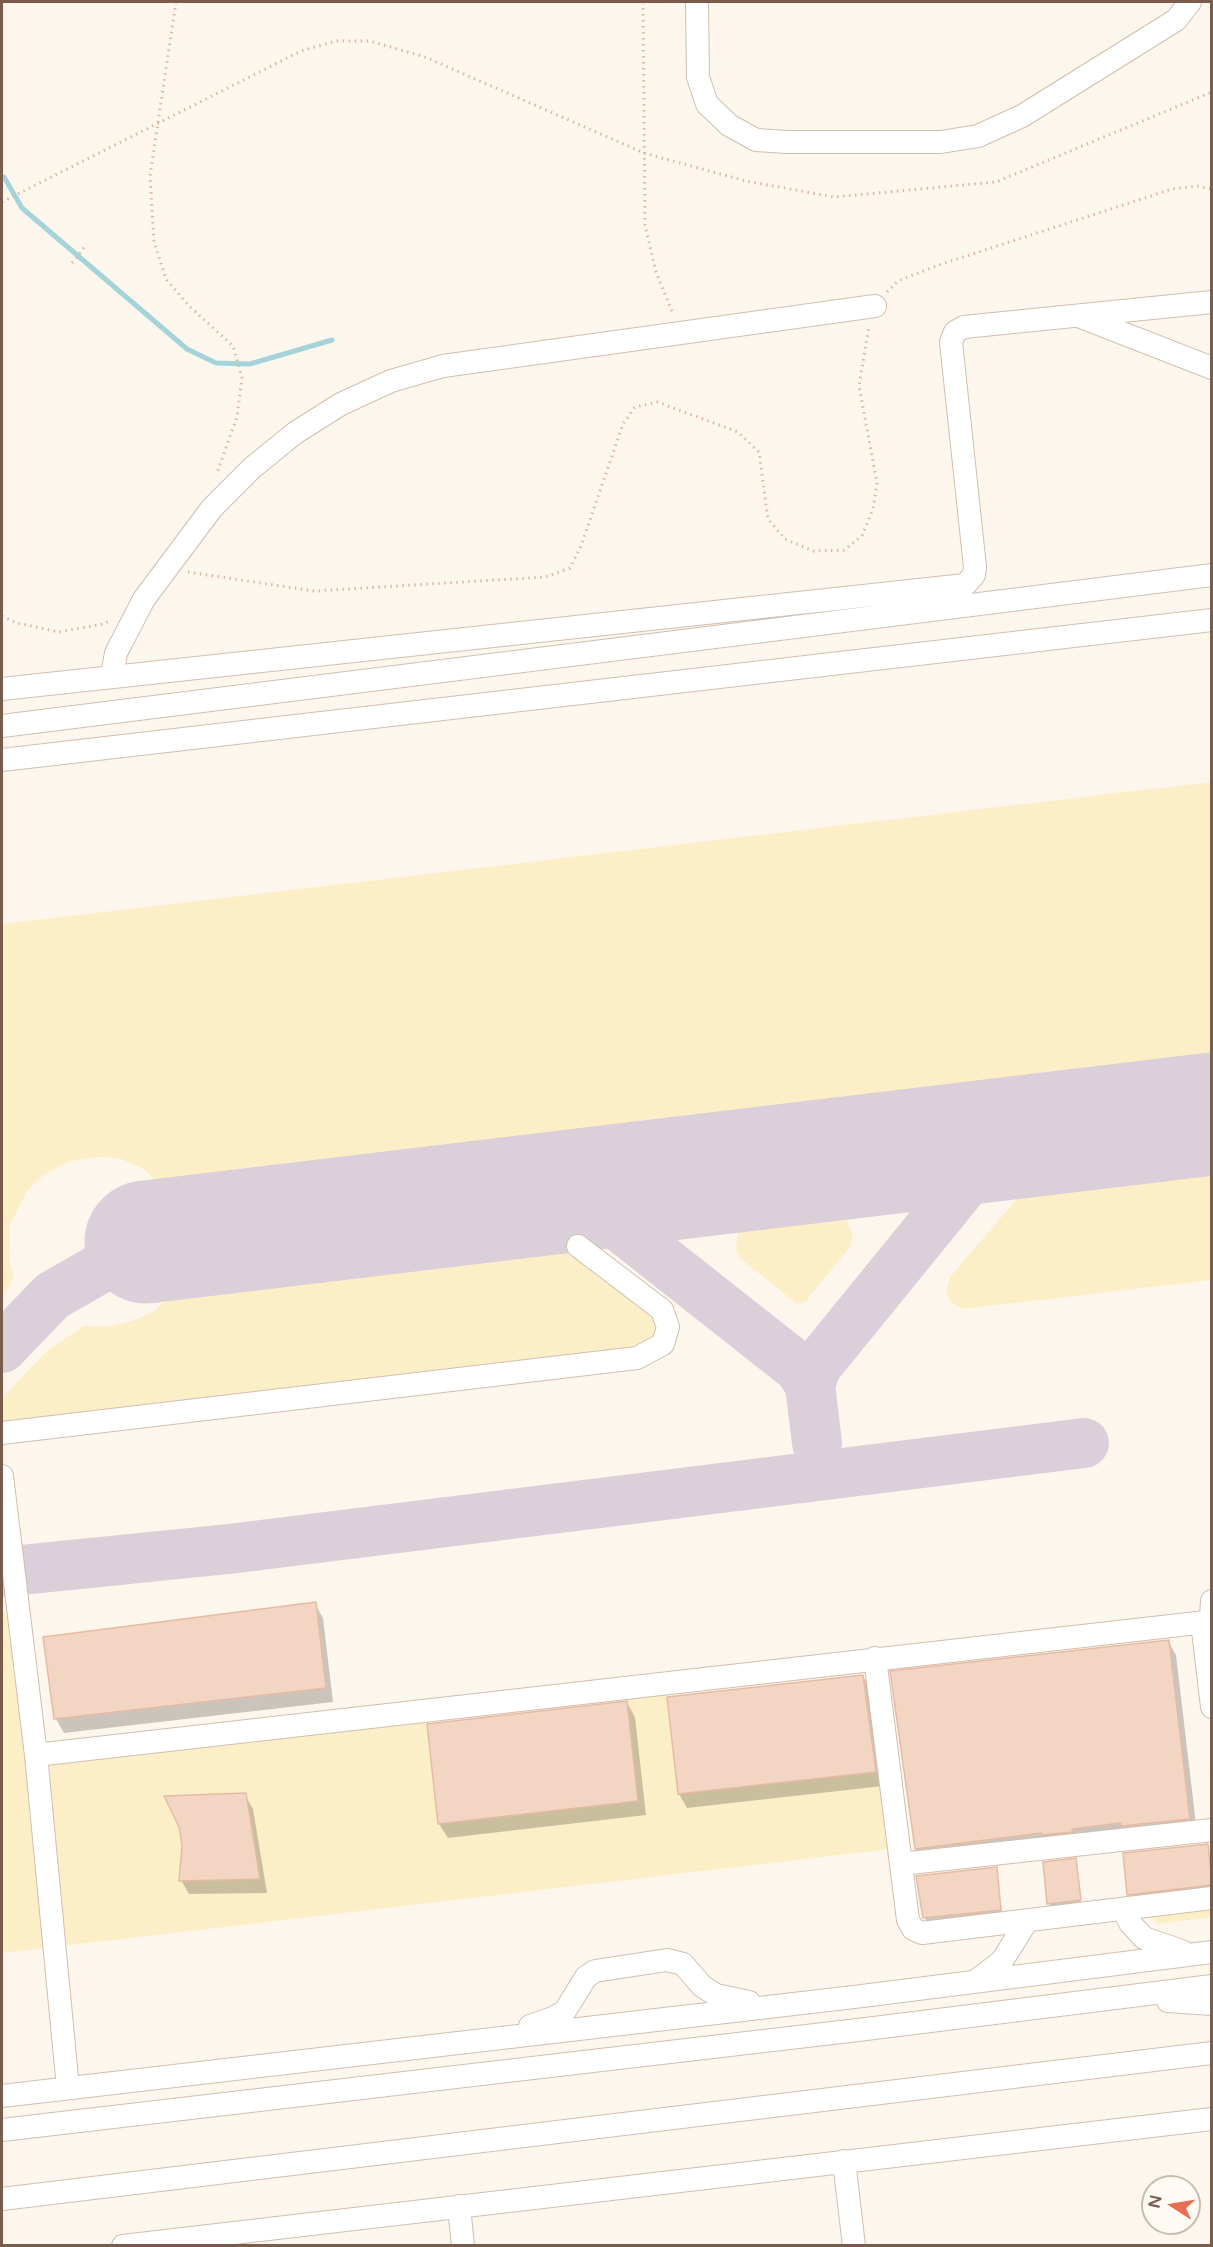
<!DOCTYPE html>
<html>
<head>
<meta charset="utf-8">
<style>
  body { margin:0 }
  #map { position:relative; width:1213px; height:2247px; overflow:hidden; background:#fdf6ec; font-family:"Varela Round",sans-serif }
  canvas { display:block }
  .frame { position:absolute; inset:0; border:3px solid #7a5c4d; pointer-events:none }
  .north { position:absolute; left:1141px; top:2175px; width:60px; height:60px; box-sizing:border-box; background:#fffaf3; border:2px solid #cabbb1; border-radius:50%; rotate:282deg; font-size:16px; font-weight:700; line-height:24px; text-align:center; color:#7a5c4d }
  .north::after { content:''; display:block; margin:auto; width:21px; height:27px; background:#e76f51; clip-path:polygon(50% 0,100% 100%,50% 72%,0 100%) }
</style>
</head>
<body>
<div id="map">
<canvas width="1213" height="2247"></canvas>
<div class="frame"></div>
<div class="north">N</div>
</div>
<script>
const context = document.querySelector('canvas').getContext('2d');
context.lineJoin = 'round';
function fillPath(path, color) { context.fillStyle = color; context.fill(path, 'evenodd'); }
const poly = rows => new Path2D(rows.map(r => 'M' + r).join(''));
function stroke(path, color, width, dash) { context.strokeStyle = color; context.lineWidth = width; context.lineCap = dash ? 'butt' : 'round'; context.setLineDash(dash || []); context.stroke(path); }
fillPath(poly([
  [1211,782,1211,1057,157,1181,142,1168,119,1158,97,1157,70,1161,45,1174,27,1191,10,1225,9,1259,14,1278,2,1298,2,924],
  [1203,1173,1211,1177,1211,1280,963,1309,950,1301,946,1291,950,1277,1020,1195],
  [845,1215,853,1237,850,1247,805,1302,797,1304,740,1258,736,1249,738,1227],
  [565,1248,651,1313,656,1324,656,1334,647,1345,2,1424,2,1398,48,1350,84,1326,105,1327,132,1321,155,1311,170,1294],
  [2,1610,13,1619,30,1765,401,1725,426,1718,438,1824,638,1801,627,1695,666,1690,678,1794,879,1772,899,1848,2,1953],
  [1211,1902,1211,1917,1158,1924,1145,1910]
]), '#fcefc7');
fillPath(poly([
  [315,1604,323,1618,333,1702,64,1733,56,1719],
  [1168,1641,1176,1655,1197,1833,924,1862,916,1848],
  [863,1676,871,1690,883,1786,687,1808,679,1794,669,1698],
  [627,1703,635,1717,646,1815,448,1838,439,1824,428,1725],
  [245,1795,253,1809,267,1893,189,1894,181,1880,184,1846,181,1826],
  [1207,1846,1212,1888,1130,1897,1128,1894],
  [1045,1863,1077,1863,1081,1903,1050,1907],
  [996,1869,1002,1912,926,1921,918,1877]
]), '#0003');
stroke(poly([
  [4,177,22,208,187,349,216,363,250,364,332,340]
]), '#a5d3da', 5);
stroke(poly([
  [1180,1117,1212,1120],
  [558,1190,591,1206,619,1226,799,1368,810,1385,816,1367,964,1185,987,1158,1018,1136],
  [2,1348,52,1296,146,1242],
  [810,1385,817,1443],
  [2,1572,229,1549,1084,1443]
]), '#dbcfda', 50);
stroke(poly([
  [146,1242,1212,1114]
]), '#dbcfda', 123);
const building = poly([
  [316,1602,326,1688,54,1719,43,1637,316,1602],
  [1169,1640,1190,1819,1121,1826,1121,1823,1072,1829,1073,1832,1041,1835,1041,1833,915,1849,890,1671,1169,1640],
  [863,1675,876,1772,678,1794,667,1697,863,1675],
  [627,1701,638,1801,438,1824,427,1724,627,1701],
  [246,1793,260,1879,179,1881,182,1846,179,1827,164,1796,246,1793],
  [1208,1844,1212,1885,1127,1895,1123,1853,1208,1844],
  [1076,1858,1081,1900,1047,1904,1043,1862,1076,1858],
  [997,1867,1001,1910,923,1918,916,1876,997,1867]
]);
fillPath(building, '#f3d5c3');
stroke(building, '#e6bba3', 1.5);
const minor = poly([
  [697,2,698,77,707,104,729,125,756,140,787,142,941,142,978,136,1022,116,1176,20,1190,2],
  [1081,317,1212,368],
  [112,676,116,653,144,599,212,508,252,468,295,433,341,404,391,381,443,366,875,306],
  [2,689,965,585,974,575,975,567,951,342,955,332,964,327,1212,302],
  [2,726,1212,575],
  [2,760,1212,620],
  [2,1433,637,1358,663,1344,668,1327,662,1310,578,1246],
  [2,1476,36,1755,1206,1622,1211,1618,1212,1601],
  [1202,1622,1212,1707],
  [875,1658,908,1920,913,1929,922,1933,1212,1898],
  [36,1755,68,2088],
  [901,1864,1212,1830],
  [1123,1909,1130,1923,1144,1938,1182,1951],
  [977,1980,1002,1961,1027,1921],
  [1168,2001,1212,2004],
  [530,2026,553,2018,565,2011,586,1977,595,1971,667,1960,683,1964,702,1986,716,1995,749,2002],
  [2,2096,854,1997,1212,1952],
  [2,2130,858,2030,1212,1986],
  [844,2161,854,2246],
  [2,2199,1212,2053],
  [459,2206,463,2246],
  [123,2246,1212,2119]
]);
stroke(minor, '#d1beb0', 24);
stroke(poly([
  [176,2,150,176,154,242,166,279,189,306,233,346,242,378,237,417,217,473],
  [643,2,645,225,656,272,673,314],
  [2,202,301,51,336,41,370,41,425,57,644,153,746,181,834,197,996,182,1212,92],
  [72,263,87,244],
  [887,292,898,281,936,266,1172,189,1197,186,1212,189],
  [188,572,314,591,545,577,570,568,581,546,623,424,635,407,657,402,738,432,759,452,768,519,785,539,813,551,844,550,862,536,873,509,877,483,859,386,869,326],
  [2,616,17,623,59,632,104,624,109,621]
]), '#d9b8a5', 3, [1.5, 4.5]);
stroke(minor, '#fff', 22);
</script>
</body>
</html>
